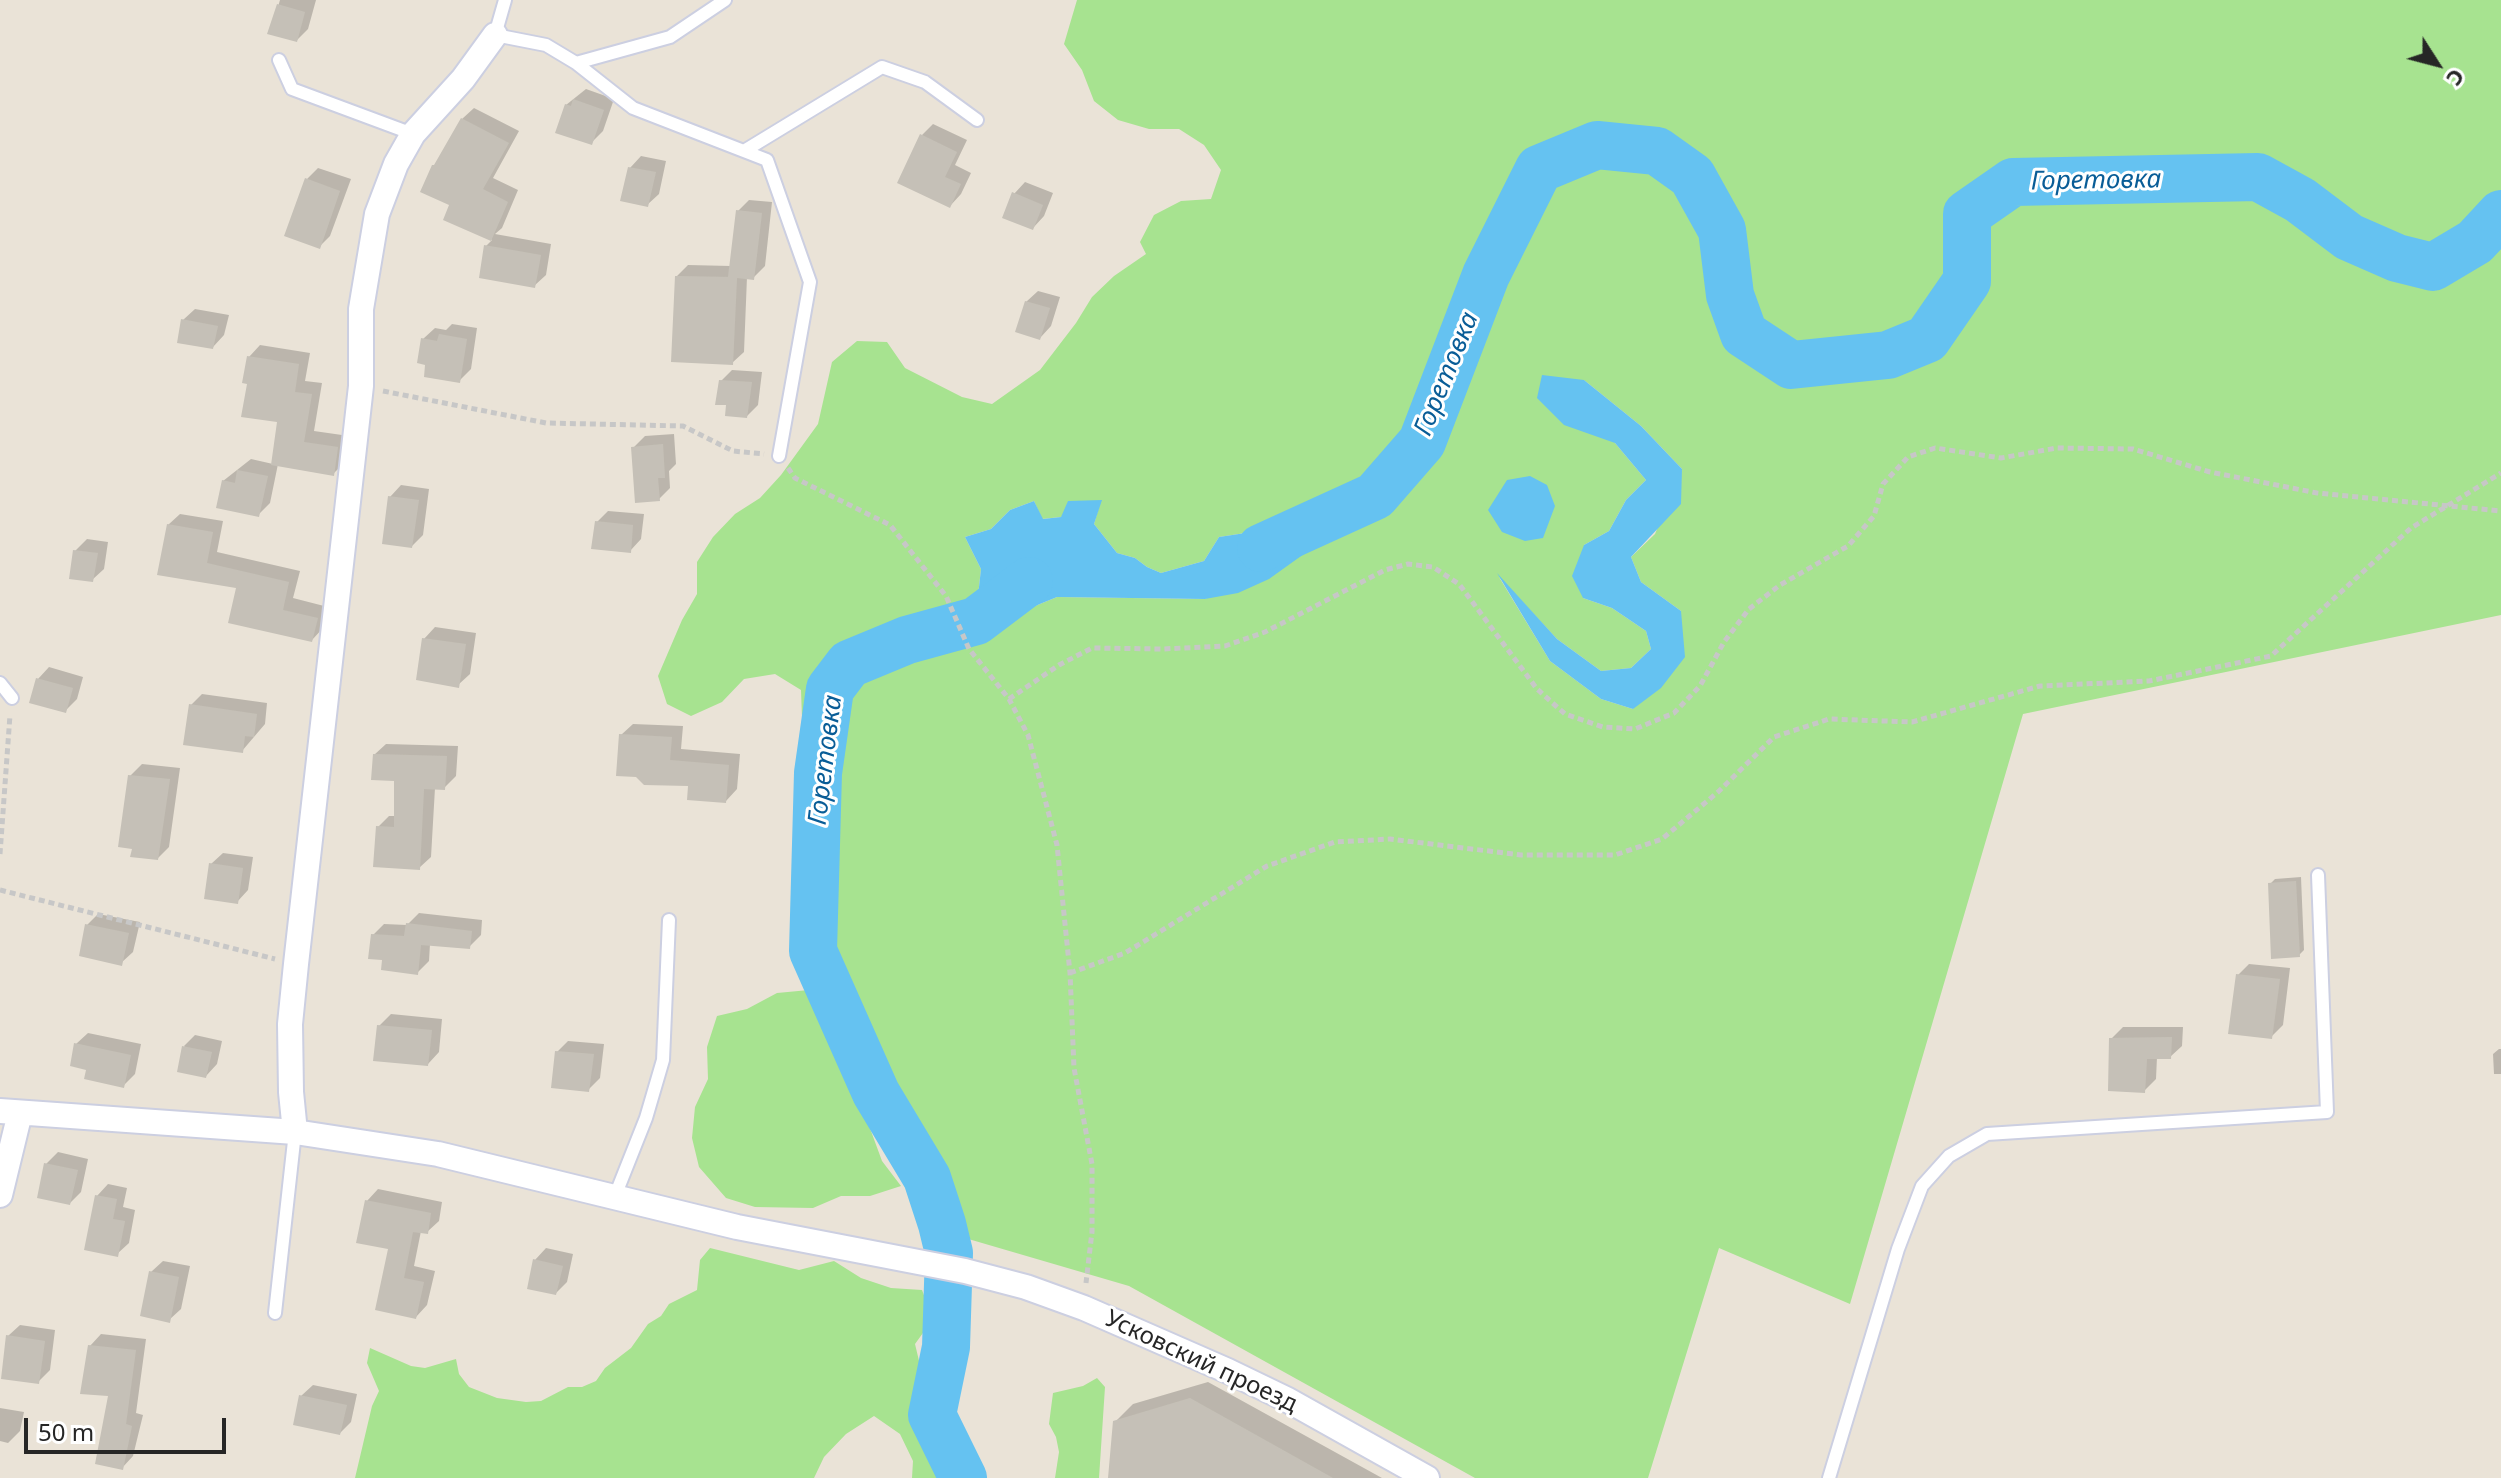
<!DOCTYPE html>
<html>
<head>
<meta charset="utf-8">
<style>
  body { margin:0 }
  #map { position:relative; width:2501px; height:1478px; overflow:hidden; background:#eae3d7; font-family:"Noto Sans",sans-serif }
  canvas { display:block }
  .north { position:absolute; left:2397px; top:24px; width:80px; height:80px; -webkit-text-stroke:6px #fff; paint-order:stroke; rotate:126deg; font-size:22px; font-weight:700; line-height:32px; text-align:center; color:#262626 }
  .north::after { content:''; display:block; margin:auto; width:28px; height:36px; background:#262626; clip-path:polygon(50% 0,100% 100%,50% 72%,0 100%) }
  .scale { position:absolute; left:24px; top:1418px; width:202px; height:36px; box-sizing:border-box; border:4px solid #262626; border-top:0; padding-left:10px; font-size:24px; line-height:28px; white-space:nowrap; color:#262626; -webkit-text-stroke:6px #fff; paint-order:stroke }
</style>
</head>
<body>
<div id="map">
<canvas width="2501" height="1478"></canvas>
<div class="north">С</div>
<div class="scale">50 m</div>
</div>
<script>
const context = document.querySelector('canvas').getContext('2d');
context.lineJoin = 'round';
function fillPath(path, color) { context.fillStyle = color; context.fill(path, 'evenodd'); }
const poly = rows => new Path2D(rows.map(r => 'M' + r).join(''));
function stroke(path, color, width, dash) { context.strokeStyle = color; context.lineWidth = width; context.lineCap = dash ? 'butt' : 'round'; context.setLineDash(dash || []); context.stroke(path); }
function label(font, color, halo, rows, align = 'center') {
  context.font = font + ' "Noto Sans",sans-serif'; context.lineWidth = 6; context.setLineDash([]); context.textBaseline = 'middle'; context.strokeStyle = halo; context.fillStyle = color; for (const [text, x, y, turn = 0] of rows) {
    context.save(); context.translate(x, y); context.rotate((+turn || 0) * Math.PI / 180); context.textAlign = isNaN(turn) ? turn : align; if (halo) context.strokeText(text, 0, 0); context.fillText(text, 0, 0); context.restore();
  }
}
fillPath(poly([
  [1077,0,2501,0,2501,615,2023,714,1850,1304,1719,1248,1648,1478,1475,1478,1129,1286,965,1238,960,1232,957,1203,943,1177,899,1110,839,975,826,875,832,764,808,748,802,718,801,690,775,674,744,679,722,702,691,716,667,704,658,676,682,620,697,594,697,562,713,537,735,514,760,498,781,475,818,424,832,362,857,341,887,342,905,368,962,397,992,404,1040,370,1076,323,1092,297,1114,276,1146,254,1140,242,1154,215,1181,201,1211,199,1221,170,1204,145,1179,129,1149,129,1118,120,1094,101,1082,70,1064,44],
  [1584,380,1641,426,1682,469,1655,534,1631,557,1641,582,1681,611,1633,709,1601,699,1550,661,1499,577,1557,639,1601,671,1631,668,1651,649,1646,631,1612,608,1583,598,1584,545,1609,531,1626,500,1646,480,1615,443],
  [1101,500,1094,524,1117,553,1135,558,1147,567,1161,573,1204,561,1219,537,1252,532,1295,518,1306,508,1330,526,1342,526,1205,599,1057,597,974,631,981,569,965,537,991,529,1010,510,1034,501,1042,519,1061,517],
  [809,990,828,1014,835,1046,850,1074,882,1161,901,1186,870,1196,841,1196,813,1208,755,1207,726,1198,699,1167,692,1138,695,1107,708,1079,707,1047,717,1016,747,1009,777,993],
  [710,1248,799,1270,834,1261,861,1278,891,1288,922,1290,933,1319,915,1344,936,1432,950,1459,954,1478,912,1478,913,1461,900,1434,874,1416,846,1434,824,1457,814,1478,355,1478,372,1406,379,1391,367,1363,370,1348,411,1366,425,1368,456,1359,459,1374,469,1387,497,1398,526,1402,541,1401,568,1387,582,1387,596,1381,605,1368,631,1348,648,1324,661,1316,669,1304,697,1290,700,1260],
  [1097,1378,1105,1387,1099,1478,1055,1478,1059,1452,1056,1437,1049,1424,1053,1393,1083,1386]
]), '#a7e390');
fillPath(poly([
  [1542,375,1584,380,1641,426,1682,469,1681,504,1631,557,1641,582,1681,611,1685,657,1661,688,1633,709,1601,699,1550,661,1497,573,1557,639,1601,671,1631,668,1651,649,1646,631,1612,608,1583,598,1572,576,1584,545,1609,531,1626,500,1646,480,1615,443,1564,425,1537,398],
  [1530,476,1547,485,1555,506,1543,538,1525,541,1502,532,1488,510,1507,480],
  [1102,500,1094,524,1117,553,1135,558,1147,567,1161,573,1204,561,1219,537,1252,532,1295,518,1306,508,1330,526,1343,526,1269,579,1238,593,1205,599,1057,597,974,631,981,569,965,537,991,529,1010,510,1034,501,1043,519,1061,517,1068,501]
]), '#65c2f1');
fillPath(poly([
  [280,0,316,0,308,29,297,40,270,33],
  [586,89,614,99,603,131,591,143,566,105],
  [474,108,519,131,493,178,518,190,502,228,495,234,551,244,546,275,534,286,486,246,492,240,446,219,452,204,439,160,462,119],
  [933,124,967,140,955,165,971,173,961,194,950,206,922,135],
  [641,156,666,161,659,194,647,205,630,168],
  [318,168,351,179,330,236,319,247,307,179],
  [1025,182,1053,193,1044,216,1033,228,1014,194],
  [749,200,772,202,765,266,753,278,747,277,744,352,732,363,677,276,688,265,731,266,738,211],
  [1038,291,1060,297,1051,326,1040,338,1026,302],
  [195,309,229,315,224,335,213,347,183,320],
  [452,324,477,328,471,369,459,381,423,339,435,328,446,330],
  [260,345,310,353,305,381,322,383,314,431,349,436,345,462,334,473,278,464,270,503,258,515,223,481,251,459,273,464,279,421,249,382,249,357],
  [732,370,762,372,758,405,747,416,721,381],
  [674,434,676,464,669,471,670,488,659,499,633,448,645,436],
  [401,485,429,489,423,535,412,546,390,497],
  [608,511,644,514,641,539,630,551,597,522],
  [180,514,223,521,217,552,300,571,293,598,328,607,323,628,312,640,239,587,159,573,168,525],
  [87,539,108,542,104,569,92,580,75,551],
  [435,627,476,633,470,674,458,685,424,639],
  [49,667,83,677,77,699,65,711,38,679],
  [202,694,267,703,265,724,242,751,191,705],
  [633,724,683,726,681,749,740,754,737,789,726,801,690,784,636,775,621,735],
  [386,744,458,746,456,776,444,788,435,788,431,857,419,868,378,827,389,816,396,816,396,779,374,755],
  [142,764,180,768,169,847,158,858,130,776],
  [223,853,253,857,248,890,237,902,211,864],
  [2301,877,2304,950,2299,955,2270,884,2275,879],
  [419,913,482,920,481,935,469,947,430,944,429,961,417,973,385,959,373,935,384,924,407,925],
  [98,914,140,922,133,952,121,963,87,925],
  [2249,964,2290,968,2283,1025,2271,1037,2238,975],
  [391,1014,442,1019,439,1052,428,1064,379,1026],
  [2123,1027,2183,1027,2182,1046,2170,1057,2157,1057,2156,1079,2144,1091,2111,1039],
  [88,1033,141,1044,135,1074,123,1086,89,1068,76,1044],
  [195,1035,222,1041,217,1064,206,1076,184,1046],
  [568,1041,604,1044,600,1078,588,1090,557,1052],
  [2499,1049,2501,1049,2501,1074,2494,1074,2493,1054],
  [58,1152,88,1159,81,1192,70,1203,46,1164],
  [108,1184,127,1188,123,1207,135,1210,129,1243,117,1254,97,1196],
  [378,1189,442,1202,439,1221,427,1232,421,1231,414,1266,435,1271,427,1305,416,1317,390,1248,367,1201],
  [546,1248,573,1254,567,1282,556,1293,535,1260],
  [163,1261,190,1266,181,1309,169,1320,151,1272],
  [20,1325,55,1330,50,1370,38,1382,8,1336],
  [101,1334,146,1339,136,1413,143,1415,133,1456,122,1468,110,1395,90,1346],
  [1208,1382,1382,1478,1110,1478,1115,1422,1133,1404],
  [313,1385,357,1394,351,1422,340,1433,301,1396],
  [0,1408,24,1412,20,1431,8,1443,0,1441]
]), '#0003');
stroke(poly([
  [1261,548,1375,496,1422,442,1486,275,1539,169,1597,145,1657,151,1692,176,1722,230,1730,295,1744,334,1791,365,1888,355,1927,339,1967,281,1967,214,2013,182,2258,177,2300,200,2349,237,2397,258,2433,267,2475,242,2501,214],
  [963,1478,932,1415,946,1347,949,1253,942,1224,927,1178,876,1093,813,951,818,773,830,689,849,664,907,640,976,621,1029,581]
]), '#65c2f1', 48);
fillPath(poly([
  [277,4,305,12,297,42,267,34],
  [573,99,604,110,592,145,555,133,565,104,571,106],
  [461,118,509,143,483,189,508,202,491,241,443,220,449,205,420,192,432,165,434,165],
  [920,134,957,152,945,177,961,184,950,208,897,183],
  [628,167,656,172,648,207,620,201],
  [305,178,340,191,320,249,284,236],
  [1012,192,1043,205,1033,230,1002,218],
  [736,210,762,213,754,280,737,278,733,365,671,362,675,276,731,277,728,277],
  [484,245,541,255,535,288,479,278],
  [1025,301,1050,308,1040,340,1015,332],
  [181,319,218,326,213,349,177,343],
  [439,334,467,339,460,383,424,377,425,365,417,363,421,338,437,341],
  [247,356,299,364,295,392,312,394,304,442,338,447,334,476,271,465,277,422,241,417,247,384,242,383],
  [719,380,752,382,747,418,725,416,726,405,715,405],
  [663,444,665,478,658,478,660,501,635,503,631,447],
  [237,470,268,476,259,517,216,508,222,480,235,483],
  [388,496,419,500,412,548,382,544],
  [595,521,633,525,631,553,591,549],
  [167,524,213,532,207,563,289,582,283,610,318,618,312,642,228,623,236,588,157,575],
  [73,550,98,553,93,582,69,579],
  [422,638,466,644,459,688,416,680],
  [36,678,73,688,66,713,29,703],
  [189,704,257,714,254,737,245,736,243,753,183,745],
  [619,734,672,737,670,760,729,765,726,803,687,800,688,786,644,785,636,777,616,776],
  [373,754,447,756,445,790,424,789,420,870,373,867,376,826,394,827,394,781,371,780],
  [128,775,170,779,158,860,130,857,132,849,118,847],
  [209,863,243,868,238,904,204,899],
  [2296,881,2300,957,2271,959,2268,883],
  [406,923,472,931,470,949,421,945,418,975,381,970,382,960,368,959,371,934,404,936],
  [85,924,129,933,122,966,79,956],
  [2236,974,2280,979,2272,1039,2228,1034],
  [377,1025,432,1030,428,1066,373,1061],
  [2172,1037,2171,1059,2147,1059,2145,1093,2108,1091,2109,1038],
  [74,1043,131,1055,124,1088,84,1079,86,1070,70,1066],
  [182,1046,212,1052,206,1078,177,1072],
  [555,1051,594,1054,589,1092,551,1088],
  [44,1163,78,1170,70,1205,37,1198],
  [95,1195,117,1199,113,1219,125,1221,118,1257,84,1250],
  [365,1200,431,1213,428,1234,413,1232,404,1278,424,1282,416,1319,375,1310,388,1249,356,1243],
  [533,1259,563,1266,556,1295,527,1289],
  [149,1271,179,1277,170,1323,140,1316],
  [6,1335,45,1341,39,1384,1,1379],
  [88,1345,136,1350,126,1424,132,1426,123,1470,95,1464,108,1396,80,1394],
  [299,1395,347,1405,340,1435,293,1425],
  [1190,1398,1333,1478,1108,1478,1113,1421]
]), '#c5c0b7');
const service = poly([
  [505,0,495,35,546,45,576,63],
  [725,0,670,37,576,63,633,108,767,160,810,282,779,456],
  [279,60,292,89,413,134],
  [744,151,882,67,925,82,977,120],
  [0,683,12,698],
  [615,1196,646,1118,663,1060,669,920],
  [275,1313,295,1132],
  [1829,1478,1898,1249,1922,1186,1949,1156,1987,1134,2327,1112,2318,875]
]);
const minor = poly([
  [0,1111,295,1132,438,1154,737,1227,965,1271,1026,1287,1084,1308,1228,1371,1286,1399,1427,1478],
  [295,1132,291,1092,290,1024,296,964,361,386,361,309,377,214,396,164,413,134,463,79,495,35],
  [0,1195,20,1113]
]);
stroke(service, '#cccfe1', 16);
stroke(minor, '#cccfe1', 28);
stroke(poly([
  [383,391,546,423,683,426,733,451,764,454],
  [788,468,795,478,890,525,946,596,969,649,1009,699,1028,735,1057,845,1070,973,1074,1068,1092,1164,1092,1232,1086,1283],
  [1009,699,1059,665,1092,648,1162,649,1225,646,1265,632,1385,570,1408,564,1433,567,1459,584,1537,689,1565,714,1603,727,1635,729,1674,713,1700,686,1724,642,1749,609,1780,585,1848,546,1874,516,1883,484,1908,457,1935,448,2001,458,2057,448,2133,449,2210,472,2317,493,2501,511],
  [0,854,10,715],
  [0,890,275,959],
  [1070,973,1125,953,1267,866,1335,842,1390,839,1521,855,1615,855,1662,839,1718,792,1774,737,1829,719,1912,722,2040,686,2149,681,2271,656,2411,528,2501,473]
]), '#c7c7c7', 5, [6, 4]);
stroke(service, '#fff', 12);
stroke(minor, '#fff', 24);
label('24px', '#262626', '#fff', [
  ["Усковский проезд",1201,1362,25]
]);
label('italic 26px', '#095d97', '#fff', [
  ["Горетовка",2096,181,-1],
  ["Горетовка",1447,374,-68],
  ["Горетовка",826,760,-83]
]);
</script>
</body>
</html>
